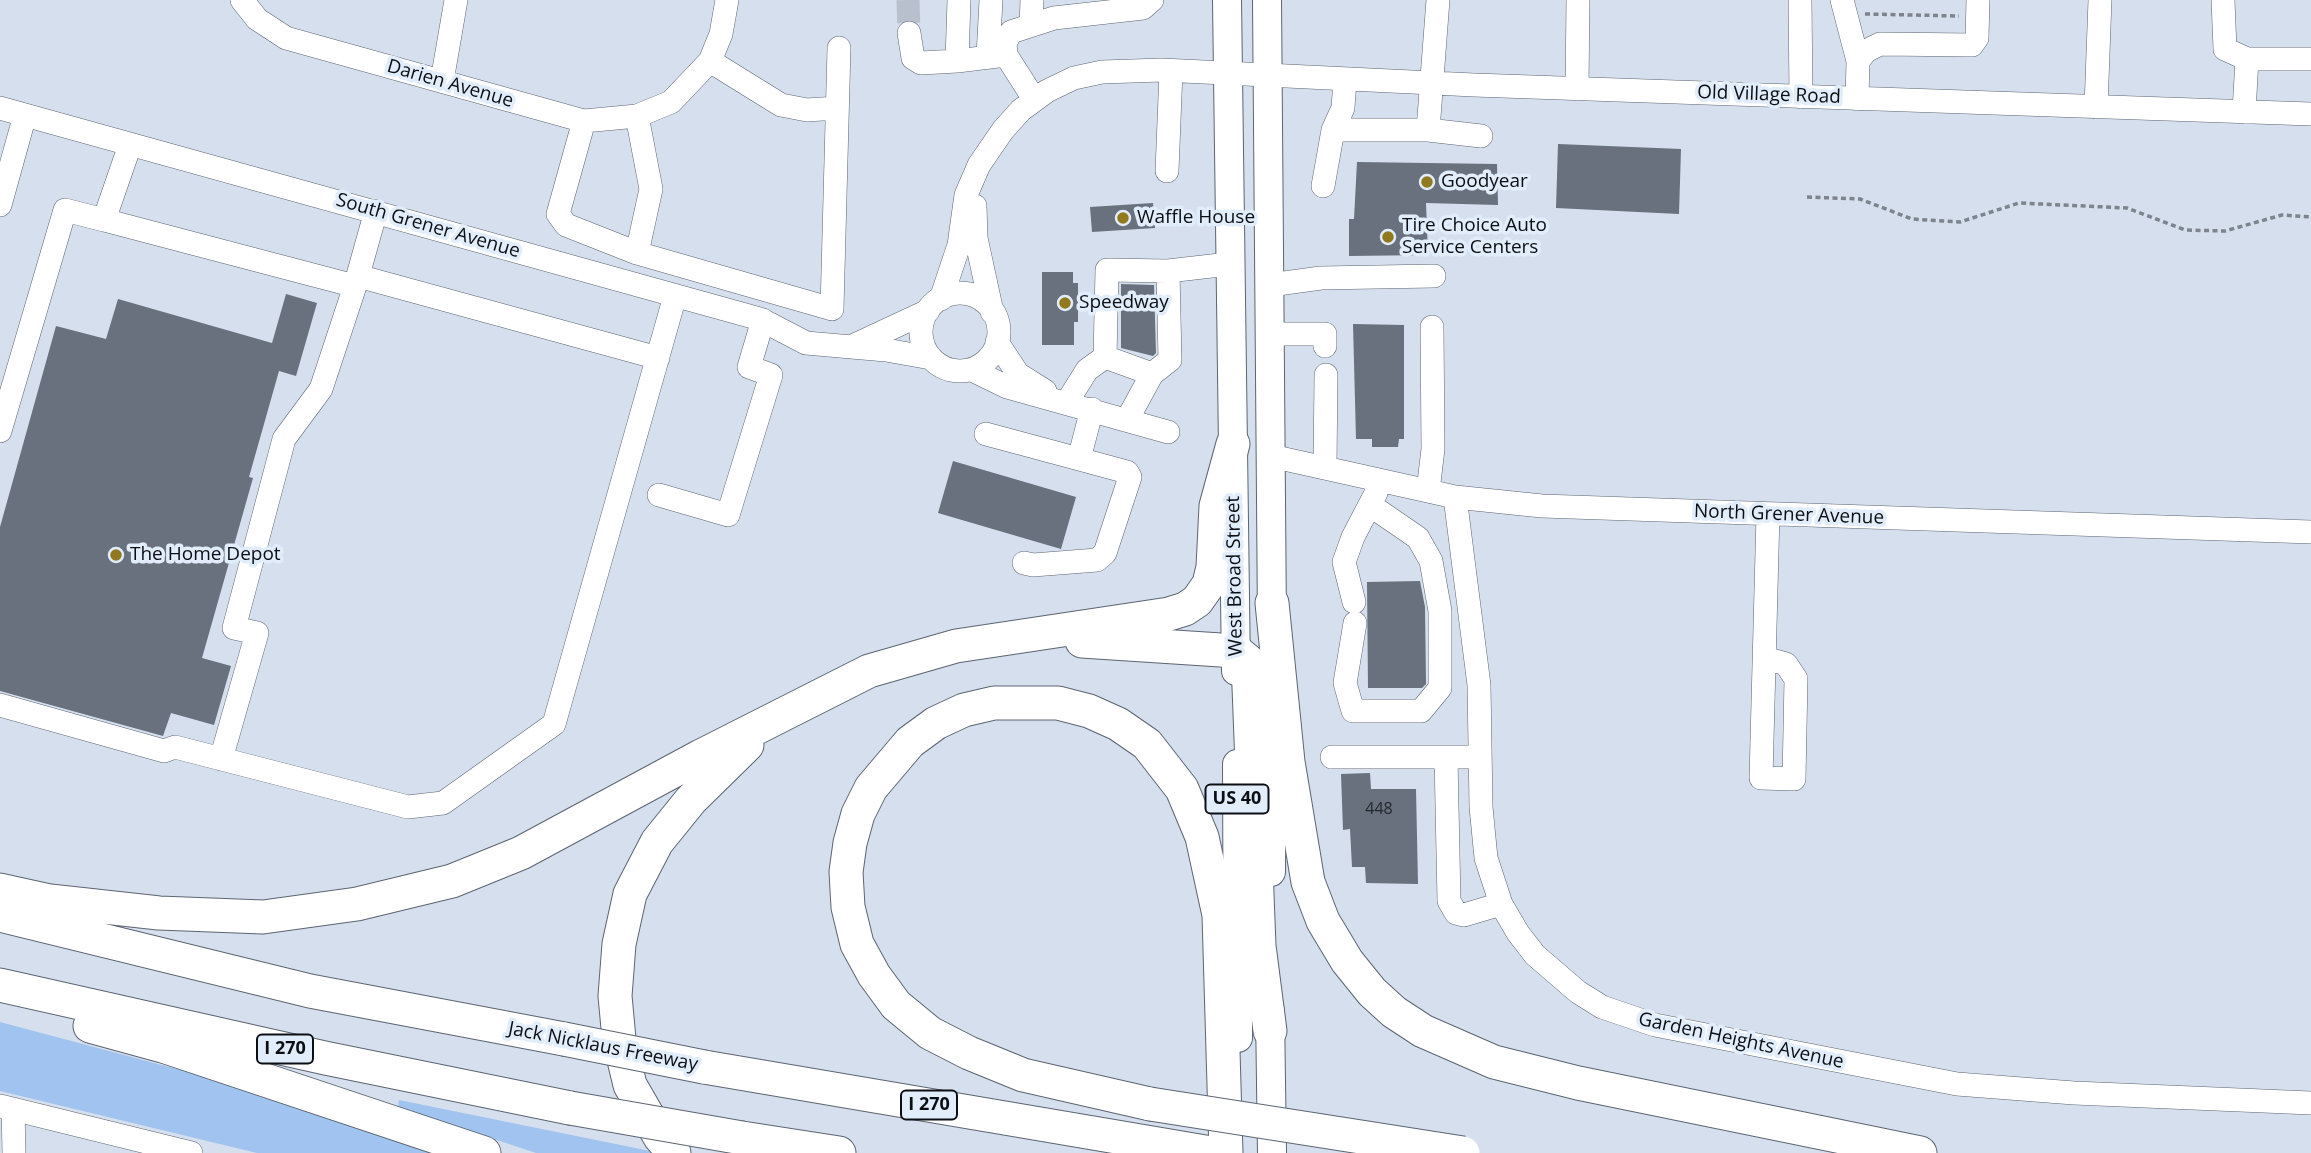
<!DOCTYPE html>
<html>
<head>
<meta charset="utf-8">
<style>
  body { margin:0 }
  canvas { display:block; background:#d5dfed }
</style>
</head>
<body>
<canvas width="2311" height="1153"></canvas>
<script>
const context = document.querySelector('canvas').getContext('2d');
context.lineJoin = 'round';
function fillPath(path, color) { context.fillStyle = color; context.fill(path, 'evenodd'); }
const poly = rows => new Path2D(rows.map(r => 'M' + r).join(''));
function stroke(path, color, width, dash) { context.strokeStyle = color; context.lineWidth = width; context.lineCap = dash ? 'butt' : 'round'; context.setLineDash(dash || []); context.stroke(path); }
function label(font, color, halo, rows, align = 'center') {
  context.font = font + ' "Open Sans",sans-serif'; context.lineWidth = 7; context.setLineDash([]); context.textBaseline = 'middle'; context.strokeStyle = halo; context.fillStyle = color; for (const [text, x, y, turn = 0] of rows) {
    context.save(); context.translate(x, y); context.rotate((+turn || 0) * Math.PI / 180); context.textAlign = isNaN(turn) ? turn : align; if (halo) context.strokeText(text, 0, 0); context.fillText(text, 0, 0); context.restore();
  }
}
fillPath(poly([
  [0,1022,301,1102,460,1153,257,1153,0,1091],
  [399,1100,655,1152,656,1153,536,1153,398,1107]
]), '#a0c3f0');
fillPath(poly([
  [1558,144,1681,149,1679,214,1556,208],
  [1357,162,1497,164,1498,205,1426,203,1428,255,1349,256,1349,219,1354,219],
  [1153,203,1155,228,1092,232,1090,207],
  [1042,272,1073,272,1073,283,1078,283,1078,322,1074,322,1074,345,1042,345],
  [1121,284,1154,285,1156,353,1153,356,1121,348],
  [286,294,317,303,296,376,279,371,249,477,253,478,202,658,231,666,214,725,171,713,163,736,0,691,0,527,56,326,106,339,118,299,272,343],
  [1353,324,1404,325,1404,439,1399,439,1398,447,1372,447,1372,439,1356,439],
  [953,461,1076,497,1061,549,938,513],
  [1420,581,1425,607,1426,684,1422,688,1368,688,1367,582],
  [1370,773,1371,789,1416,789,1418,884,1366,883,1365,867,1352,867,1350,829,1343,830,1341,774]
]), '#68717d');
stroke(poly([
  [908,0,909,33]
]), '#b7c0cc', 23, [23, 11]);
const minor = poly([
  [242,0,257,19,286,38,584,121,637,116,671,102,710,61,721,34,727,0],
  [959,0,957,61,1006,55],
  [1800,0,1801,97],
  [1842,0,1858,61,1857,99],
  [2223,0,2225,49,2247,59,2311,59],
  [1031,25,1032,0],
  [909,33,913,58,921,63,957,61],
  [988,56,991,0],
  [710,61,781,105,807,110,837,108],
  [1858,61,1866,51,1880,44,1972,45,1977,38,1978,0],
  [442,81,456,0],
  [1577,89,1578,0],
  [1034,99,1006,55,1005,43,1011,32,1054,18,1143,8,1152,0],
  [2096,107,2100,0],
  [0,108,760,319,806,343,886,350,931,358],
  [2244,112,2247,59],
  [637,116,651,189,637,253],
  [584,121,558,214,566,225,637,253,832,309,839,48],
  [1333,130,1343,108,1345,80],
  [1428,130,1481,136],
  [1167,171,1171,71],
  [1323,186,1333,130,1428,130,1438,0],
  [0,205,25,115],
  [975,206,976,238,992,312],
  [104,220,355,286,376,211],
  [358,276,658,358],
  [1270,285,1321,278,1434,276],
  '921 332a39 39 0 1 1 78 0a39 39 0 1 1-78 0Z',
  [941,299,959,245,966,195,979,165,1003,130,1021,110,1047,91,1074,78,1102,72,1162,70,1474,85,2311,114],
  [1271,334,1325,334,1325,346],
  [997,342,1018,374,1045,391],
  [855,345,928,311],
  [1105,357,1152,374,1170,360,1168,271],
  [972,370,1007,387,1168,432],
  [1067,402,1087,370,1105,357,1107,270,1168,271,1229,264],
  [1127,420,1152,374],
  [0,431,65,210,104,220,130,145],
  [986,434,1079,459],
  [1271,456,1455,497,1542,506,2311,532],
  [1325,467,1326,375],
  [1428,491,1433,449,1432,327],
  [659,495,728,515,771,375,749,367,763,320],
  [1455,497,1479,685,1481,807,1486,858,1501,904,1518,933,1535,955,1578,992,1602,1007,1655,1025,1957,1084,2074,1093,2311,1103],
  [1024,563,1033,565,1097,560,1105,553,1130,477,1127,472,1079,459,1092,409],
  [1354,602,1344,562,1353,537,1376,493],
  [1355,623,1345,683,1353,711,1421,711,1440,688,1440,611,1431,561,1418,538,1370,505],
  [1765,658,1786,664,1796,679,1794,779,1761,778,1768,514],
  [0,705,164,751,175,747,408,807,443,803,554,724,675,296],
  [1332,757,1480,757],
  [1446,757,1449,901,1456,913,1464,915,1501,904],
  [221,759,257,633,234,628,284,439,321,389,355,286],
  [0,1106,191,1153],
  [13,1109,14,1153]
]);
const major = poly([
  [1227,0,1236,671],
  [1267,0,1272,624],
  [1237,764,1238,1038],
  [1271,872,1272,727],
  [1270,1011,1272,1153]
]);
const highway = poly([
  [1272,603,1288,762,1308,882,1323,921,1347,961,1372,992,1394,1012,1423,1031,1494,1062,1578,1083,1920,1153],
  [1082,641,1236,651,1248,661,1259,946,1270,1031],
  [0,890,50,901,159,913,263,917,357,904,452,881,521,853,701,756,869,671,956,646,1169,614,1185,609,1197,601,1209,584,1213,567,1216,506,1233,444],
  [0,915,310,991,564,1039],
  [0,985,325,1058,570,1108],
  [90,1026,163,1046,484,1153],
  [704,1067,1211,1153],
  [1150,1104,1023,1075,969,1053,930,1033,896,1005,874,975,857,944,848,907,846,872,850,843,858,814,871,788,910,742,936,723,964,710,994,703,1058,703,1089,711,1118,724,1147,744,1182,789,1202,837,1219,915,1226,1153],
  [742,1138,839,1153],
  [674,1153,660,1137,630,1085,619,1039,615,996,619,944,630,894,657,842,691,800,747,745]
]);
stroke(minor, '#5c6571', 24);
stroke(major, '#5c6571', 30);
stroke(highway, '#5c6571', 35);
stroke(poly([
  [1865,14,1959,16],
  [1807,197,1860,199,1912,219,1960,222,2019,203,2127,208,2185,230,2225,231,2282,215,2311,217]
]), '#7d848e', 3.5, [5, 3.5]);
stroke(minor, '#fff', 23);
stroke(major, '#fff', 28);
stroke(highway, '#fff', 33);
const highwayBridge = poly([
  [564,1039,704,1067],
  [1150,1104,1463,1153],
  [570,1108,742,1138]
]);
stroke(highwayBridge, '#5c6571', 35, []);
stroke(highwayBridge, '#fff', 33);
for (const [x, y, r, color] of [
  [1427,182,7,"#91791f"],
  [1123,218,7,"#91791f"],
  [1388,237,7,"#91791f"],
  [1065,303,7,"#91791f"],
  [116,555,7,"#91791f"]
]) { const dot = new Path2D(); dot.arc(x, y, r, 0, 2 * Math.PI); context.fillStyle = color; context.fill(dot); stroke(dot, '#e2edfb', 2.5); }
label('16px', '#22282e', null, [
  ["448",1379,809]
]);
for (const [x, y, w] of [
  [1237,799,63],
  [285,1049,56],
  [929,1105,56]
]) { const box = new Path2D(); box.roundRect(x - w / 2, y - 14.5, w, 29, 5); context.fillStyle = '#e2edfb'; context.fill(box); stroke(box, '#0b0f13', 2); }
label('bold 18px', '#0b0f13', null, [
  ["US 40",1237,799],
  ["I 270",285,1049],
  ["I 270",929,1105]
]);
label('19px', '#0b0f13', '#e2edfb', [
  ["Darien Avenue",450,84,16],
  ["Old Village Road",1769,95,2],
  ["South Grener Avenue",428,226,16],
  ["North Grener Avenue",1789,515,2],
  ["West Broad Street",1235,576,-91],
  ["Garden Heights Avenue",1741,1041,12],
  ["Jack Nicklaus Freeway",603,1047,11]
]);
label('19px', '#0b0f13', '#e2edfb', [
  ["Goodyear",1441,182],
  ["Waffle House",1137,218],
  ["Tire Choice Auto",1402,226],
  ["Service Centers",1402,248],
  ["Speedway",1079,303],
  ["The Home Depot",130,555]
], 'left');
</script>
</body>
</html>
